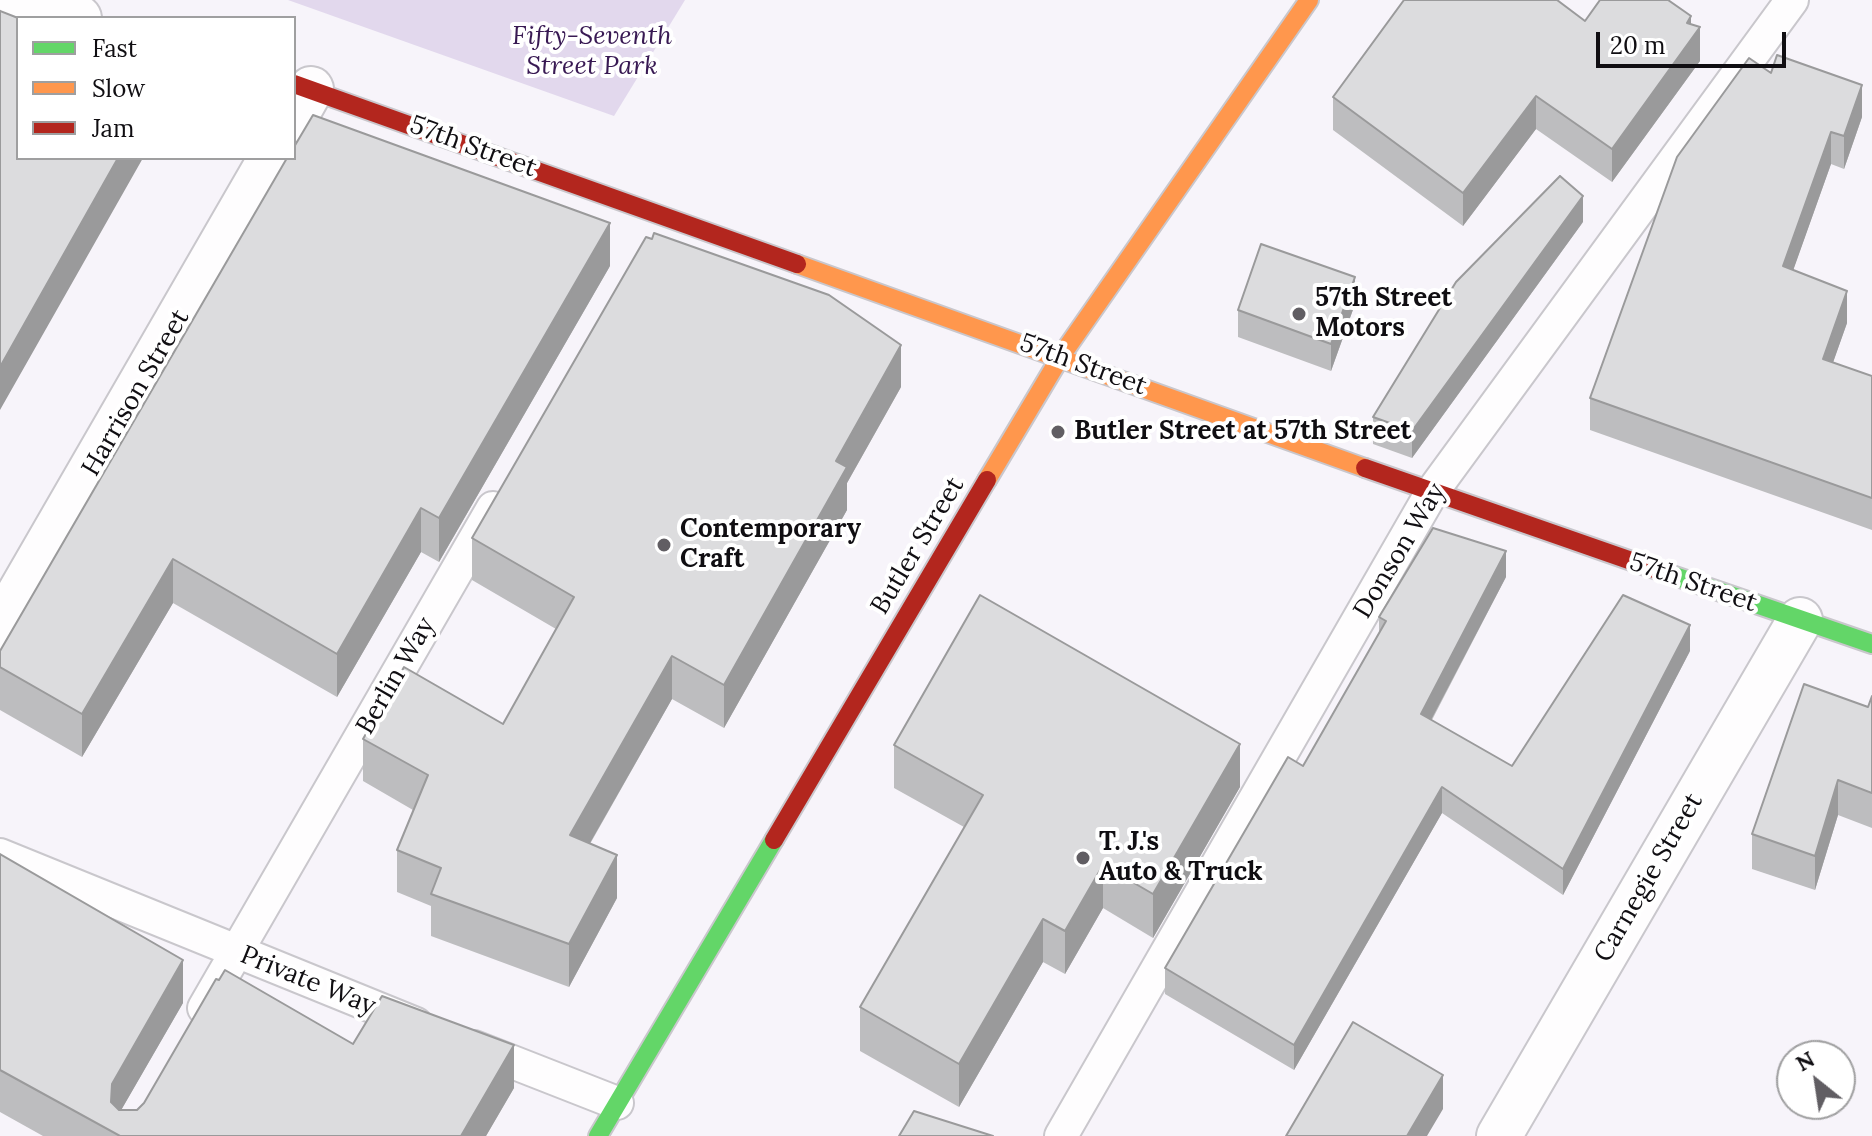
<!DOCTYPE html>
<html>
<head>
<meta charset="utf-8">
<style>
  body { margin:0 }
  #map { position:relative; width:1872px; height:1136px; overflow:hidden; background:#f7f4fa; font-family:Lora,serif }
  canvas { display:block }
  .legend { position:absolute; left:16px; top:16px; width:280px; height:144px; box-sizing:border-box; background:#fff; border:2px solid #9f9fa0; margin:0; padding:10px 14px; list-style:none; font-size:24px; color:#100e12 }
  .legend li { display:flex; align-items:center; gap:16px; height:40px }
  .legend b { width:40px; border:2px solid #9f9fa0 }
  .north { position:absolute; left:1776px; top:1040px; width:80px; height:80px; box-sizing:border-box; background:#fff; border:2px solid #9f9fa0; border-radius:50%; rotate:330deg; font-size:22px; font-weight:700; line-height:32px; text-align:center; color:#100e12 }
  .north::after { content:''; display:block; margin:auto; width:28px; height:36px; background:#615e63; clip-path:polygon(50% 0,100% 100%,50% 72%,0 100%) }
  .scale { position:absolute; left:1596px; top:32px; width:190px; height:36px; box-sizing:border-box; border:4px solid #100e12; border-top:0; padding-left:10px; font-size:24px; line-height:28px; white-space:nowrap; color:#100e12; -webkit-text-stroke:6px #fff; paint-order:stroke }
</style>
</head>
<body>
<div id="map">
<canvas width="1872" height="1136"></canvas>
<ul class="legend">
<li><b style="height:10px;background:#63d668"></b>Fast</li>
<li><b style="height:10px;background:#ff974d"></b>Slow</li>
<li><b style="height:10px;background:#b3261e"></b>Jam</li>
</ul>
<div class="north">N</div>
<div class="scale">20 m</div>
</div>
<script>
const context = document.querySelector('canvas').getContext('2d');
context.lineJoin = 'round';
function fillPath(path, color) { context.fillStyle = color; context.fill(path, 'evenodd'); }
const poly = rows => new Path2D(rows.map(r => 'M' + r).join(''));
function stroke(path, color, width, dash) { context.strokeStyle = color; context.lineWidth = width; context.lineCap = dash ? 'butt' : 'round'; context.setLineDash(dash || []); context.stroke(path); }
function label(font, color, halo, rows, align = 'center') {
  context.font = font + ' Lora,serif'; context.lineWidth = 8; context.setLineDash([]); context.textBaseline = 'middle'; context.strokeStyle = halo; context.fillStyle = color; for (const [text, x, y, turn = 0] of rows) {
    context.save(); context.translate(x, y); context.rotate((+turn || 0) * Math.PI / 180); context.textAlign = isNaN(turn) ? turn : align; if (halo) context.strokeText(text, 0, 0); context.fillText(text, 0, 0); context.restore();
  }
}
fillPath(poly([
  [288,0,685,0,614,116]
]), '#e2d8ed');
const lane = poly([
  [0,855,416,1024],
  [204,1008,493,508],
  [474,1047,617,1103],
  [1061,1136,1432,492,1792,0]
]);
const street = poly([
  [20,0,79,18],
  [294,119,311,89],
  [0,627,271,158],
  [1499,1136,1800,620]
]);
const fast = poly([
  [1666,573,1872,644],
  [598,1136,774,840]
]);
const slow = poly([
  [797,264,1365,468],
  [987,480,1061,356,1309,0]
]);
const jam = poly([
  [294,84,797,264],
  [1365,468,1666,573],
  [774,840,987,480]
]);
stroke(lane, '#c9c7cc', 36);
stroke(street, '#c9c7cc', 48);
stroke(fast, '#c9c7cc', 22);
stroke(slow, '#c9c7cc', 22);
stroke(jam, '#c9c7cc', 22);
stroke(lane, '#fefdfe', 32);
stroke(street, '#fefdfe', 44);
stroke(fast, '#63d668', 18);
stroke(slow, '#ff974d', 18);
stroke(jam, '#b3261e', 18);
fillPath(poly([
  [1585,21,1691,24,1700,61,1612,182,1536,129,1463,226,1333,130,1333,97],
  [1771,73,1862,117,1844,169,1831,164,1793,270,1847,323,1833,362,1872,376,1872,530,1590,430,1590,398],
  [1583,222,1412,458,1373,444,1373,417],
  [610,266,439,562,421,552,337,697,173,603,82,757,0,710,0,651],
  [1355,304,1331,371,1238,337,1238,310],
  [901,387,847,483,847,510,724,728,672,699,590,844,617,898,569,987,431,936,431,906,397,892,397,850,413,810,363,781,363,739,503,724,556,629,472,580,472,538],
  [1506,577,1432,720,1512,766,1690,651,1563,895,1442,813,1294,1070,1165,994,1165,968,1303,766,1379,633,1379,617],
  [1872,696,1872,828,1838,815,1815,890,1752,869,1752,834,1868,707],
  [894,745,1240,787,1153,938,1103,908,1065,974,1043,962,959,1107,860,1051,860,1007,964,827,894,788],
  [0,854,183,1003,121,1110,137,1110,353,1044,514,1088,486,1136,43,1136,0,1112]
]), '#bdbdbf');
fillPath(poly([
  [1691,16,1691,39,1700,27,1700,61,1612,182,1612,149],
  [1862,85,1862,117,1844,169,1844,136],
  [1536,96,1536,129,1463,226,1463,193],
  [1831,132,1831,164,1783,299,1783,266],
  [118,158,143,158,0,410,0,367],
  [1583,196,1583,222,1412,458,1412,431],
  [610,223,610,266,439,562,439,518],
  [1355,277,1355,304,1331,371,1331,344],
  [1847,291,1847,323,1823,391,1823,359],
  [901,345,901,387,847,483,847,510,724,728,724,685,836,461],
  [421,508,421,552,337,697,337,654],
  [1506,551,1506,577,1421,739,1421,714],
  [173,559,173,603,82,757,82,714],
  [1690,625,1690,651,1563,895,1563,869],
  [672,656,672,699,570,878,570,835],
  [1240,744,1240,787,1153,938,1153,894],
  [1838,780,1838,815,1815,890,1815,856],
  [1442,787,1442,813,1294,1070,1294,1045],
  [617,855,617,898,569,987,569,944],
  [1103,865,1103,908,1065,974,1065,931],
  [1043,919,1043,962,959,1107,959,1064],
  [183,960,183,1003,112,1126,112,1084],
  [514,1045,514,1088,486,1136,461,1136],
  [1443,1075,1443,1109,1427,1136,1407,1136]
]), '#9a9a9b');
const building = poly([
  [1404,0,1557,0,1585,21,1600,0,1668,0,1691,16,1687,23,1700,27,1612,149,1536,96,1463,193,1333,97,1404,0],
  [0,11,18,18,18,158,118,158,0,367,0,11],
  [1777,55,1862,85,1844,136,1831,132,1783,266,1847,291,1823,359,1872,376,1872,498,1590,398,1677,157,1749,58,1771,73,1777,55],
  [313,115,610,223,439,518,421,508,337,654,173,559,82,714,0,667,0,651,287,158,294,158,294,147,313,115],
  [1560,176,1583,196,1412,431,1373,417,1456,282,1560,176],
  [654,233,829,295,901,345,836,461,847,467,724,685,672,656,570,835,617,855,569,944,431,894,441,868,397,850,428,775,363,739,404,667,503,724,574,597,472,538,646,237,652,239,654,233],
  [1261,244,1355,277,1331,344,1238,310,1261,244],
  [1433,528,1506,551,1421,714,1512,766,1623,595,1690,625,1563,869,1442,787,1294,1045,1165,968,1288,757,1303,766,1386,621,1379,617,1433,528],
  [980,595,1240,744,1153,894,1103,865,1065,931,1043,919,959,1064,860,1007,983,795,894,745,980,595],
  [1804,684,1868,707,1872,696,1872,793,1838,780,1815,856,1752,834,1804,684],
  [0,854,183,960,112,1084,111,1102,119,1110,137,1110,144,1103,216,979,219,980,225,970,353,1044,382,996,514,1045,461,1136,120,1136,0,1070,0,854],
  [1353,1022,1443,1075,1407,1136,1286,1136,1353,1022],
  [914,1111,993,1136,899,1136,914,1111]
]);
fillPath(building, '#dcdcde');
stroke(building, '#9a9a9b', 2);
for (const [x, y, r, color] of [
  [1299,314,8,"#615e63"],
  [1058,432,8,"#615e63"],
  [664,545,8,"#615e63"],
  [1083,858,8,"#615e63"]
]) { const dot = new Path2D(); dot.arc(x, y, r, 0, 2 * Math.PI); context.fillStyle = color; context.fill(dot); stroke(dot, '#fff', 3); }
label('italic 26px', '#381953', '#fff', [
  ["Fifty-Seventh",592,37],
  ["Street Park",592,67]
]);
label('26px', '#100e12', '#fff', [
  ["57th Street",473,147,20],
  ["57th Street",1083,365,20],
  ["Harrison Street",136,393,-60],
  ["Butler Street",918,546,-59],
  ["Donson Way",1400,551,-59],
  ["57th Street",1693,583,19],
  ["Berlin Way",396,676,-60],
  ["Carnegie Street",1649,878,-60],
  ["Private Way",308,981,22]
]);
label('bold 26px', '#100e12', '#fff', [
  ["57th Street",1315,299],
  ["Motors",1315,329],
  ["Butler Street at 57th Street",1074,432],
  ["Contemporary",680,530],
  ["Craft",680,560],
  ["T. J.'s",1099,843],
  ["Auto & Truck",1099,873]
], 'left');
</script>
</body>
</html>
